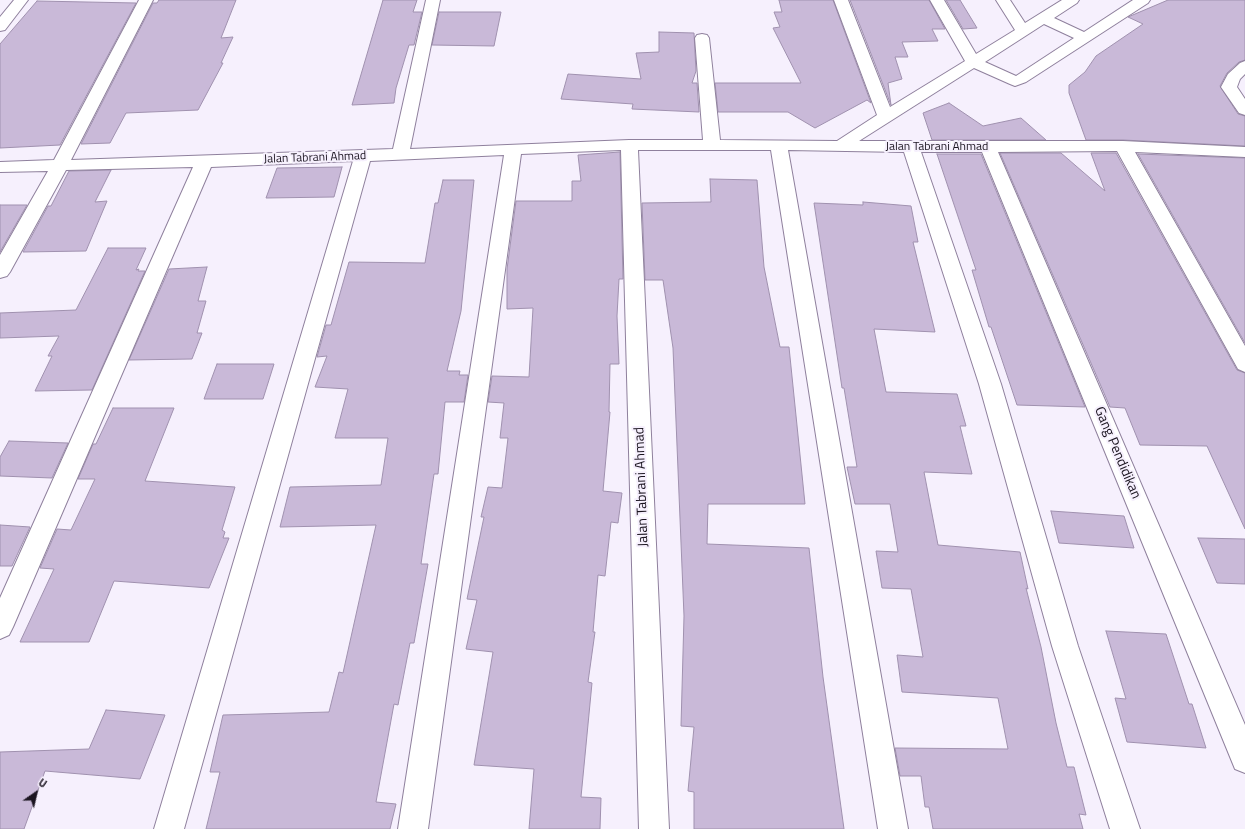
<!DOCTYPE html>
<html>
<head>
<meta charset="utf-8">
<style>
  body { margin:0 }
  #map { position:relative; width:1245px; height:829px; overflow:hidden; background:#f6f0fd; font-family:"Titillium Web",sans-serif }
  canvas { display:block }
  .north { position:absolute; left:16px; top:773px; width:40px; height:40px; -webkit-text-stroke:3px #f6f0fd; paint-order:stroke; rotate:34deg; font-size:11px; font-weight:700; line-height:16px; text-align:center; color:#1b1520 }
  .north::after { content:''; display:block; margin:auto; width:14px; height:18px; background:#1b1520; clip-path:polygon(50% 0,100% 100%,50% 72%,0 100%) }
</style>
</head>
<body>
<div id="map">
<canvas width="1245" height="829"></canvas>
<div class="north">U</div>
</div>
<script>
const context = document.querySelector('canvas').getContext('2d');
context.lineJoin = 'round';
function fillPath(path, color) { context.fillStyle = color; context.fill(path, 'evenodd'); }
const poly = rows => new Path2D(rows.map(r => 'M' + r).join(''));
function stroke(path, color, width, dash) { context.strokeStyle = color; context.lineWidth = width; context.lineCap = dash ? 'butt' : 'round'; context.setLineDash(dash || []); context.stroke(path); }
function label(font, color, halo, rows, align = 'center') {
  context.font = font + ' "Titillium Web",sans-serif'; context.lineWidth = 4; context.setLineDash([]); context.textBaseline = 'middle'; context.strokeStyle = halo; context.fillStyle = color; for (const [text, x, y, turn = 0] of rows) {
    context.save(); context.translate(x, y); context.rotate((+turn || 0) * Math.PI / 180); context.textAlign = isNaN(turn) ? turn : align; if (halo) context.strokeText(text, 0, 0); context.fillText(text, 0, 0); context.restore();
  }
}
const building = poly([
  [159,0,236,0,221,38,233,37,221,63,223,63,198,110,126,113,110,143,81,144,153,3,157,3,159,0],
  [383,0,417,0,413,12,422,12,414,45,409,45,396,88,394,103,352,105,383,0],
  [779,0,833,0,871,103,867,100,815,128,788,112,718,112,715,83,801,83,773,28,780,27,774,12,782,12,779,0],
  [850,0,929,0,945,29,932,29,938,41,902,42,908,57,895,57,902,79,888,83,891,105,850,0],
  [946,0,960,0,977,28,963,29,946,0],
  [1168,0,1245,0,1245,60,1239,62,1227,73,1220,86,1238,114,1245,116,1245,146,1123,140,1086,140,1069,93,1069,85,1085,72,1096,56,1143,24,1128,17,1168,0],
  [37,1,136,3,60,145,0,148,0,44,37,1],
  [439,12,501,12,494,46,432,45,439,12],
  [659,32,694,33,696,71,692,83,697,83,699,112,632,109,633,104,561,99,568,74,641,79,636,53,659,52,659,32],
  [949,103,983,126,1021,118,1046,140,932,140,923,113,949,103],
  [620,152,623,279,619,279,617,316,619,364,610,364,609,412,610,412,603,491,622,493,618,523,611,522,605,576,598,575,593,632,595,632,588,682,592,683,581,797,601,798,600,829,529,829,534,769,474,765,493,652,466,649,477,600,467,599,484,517,481,517,488,487,502,488,508,438,500,438,504,403,488,402,492,376,529,377,533,308,507,309,507,269,516,201,572,201,572,181,581,181,578,155,620,152],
  [1000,153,1061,153,1105,191,1091,153,1116,153,1237,370,1245,373,1245,529,1207,446,1140,445,1125,408,1110,407,1000,153],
  [937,154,981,154,1085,407,1017,405,991,327,989,327,972,270,976,270,937,154],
  [1138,154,1245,158,1245,343,1138,154],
  [342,167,334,197,266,198,277,168,342,167],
  [111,170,95,202,107,201,86,251,23,252,48,206,51,206,69,171,111,170],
  [710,179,757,180,764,267,780,347,789,347,805,504,708,504,707,544,809,548,823,677,844,829,694,829,694,792,688,791,694,727,681,726,684,616,673,348,663,280,645,280,642,203,711,202,710,179],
  [443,180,474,180,461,311,447,371,460,371,459,375,468,375,464,402,445,402,438,474,434,474,421,564,428,564,414,643,410,643,398,705,394,704,376,802,396,804,390,829,206,829,220,772,210,772,223,715,329,712,339,672,343,673,376,525,280,527,290,487,381,485,388,438,335,438,348,389,315,387,327,356,317,357,326,325,331,325,349,262,425,263,435,203,438,203,443,180],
  [863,202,911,206,918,242,913,242,935,332,874,329,886,392,957,394,966,426,960,426,972,474,924,472,938,545,1020,552,1028,589,1026,588,1041,647,1056,723,1067,767,1074,767,1086,815,1079,814,1083,829,933,829,929,807,925,807,921,776,900,776,895,748,1008,749,998,698,902,692,897,655,923,657,911,589,882,588,876,551,898,552,890,504,855,504,847,467,857,467,844,388,842,388,814,203,863,205,863,202],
  [0,205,27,205,0,252,0,205],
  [108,248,146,248,136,270,139,269,138,271,145,271,92,390,35,391,52,356,48,356,59,336,0,338,0,313,76,310,108,248],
  [207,267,198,301,206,301,197,333,202,333,192,359,129,360,169,269,207,267],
  [217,364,274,364,263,399,204,399,217,364],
  [113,408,174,408,145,481,235,487,222,530,225,532,223,538,229,538,209,588,114,581,89,642,20,642,54,569,40,568,57,529,71,530,95,479,78,479,93,444,96,444,113,408],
  [9,441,68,443,52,478,0,476,0,457,9,441],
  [1051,511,1124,516,1134,548,1059,543,1051,511],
  [0,525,30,527,12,566,0,566,0,525],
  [1198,538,1245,539,1245,584,1217,583,1198,538],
  [1106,631,1166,634,1189,704,1192,704,1206,748,1127,742,1115,698,1126,699,1106,631],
  [106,710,165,715,140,779,45,771,24,829,0,829,0,752,89,749,106,710]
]);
fillPath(building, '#c9b9d8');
stroke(building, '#a091af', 1);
const minor = poly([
  [14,0,28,0,5,30,0,31,0,17,14,0],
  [139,0,153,0,71,160,393,149,426,0,440,0,410,149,629,140,703,140,695,38,697,35,702,34,707,35,709,38,720,140,837,141,877,115,834,0,848,0,890,107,965,61,930,0,944,0,976,54,1015,30,996,0,1010,0,1025,23,1062,0,1079,0,1077,3,1054,18,1084,32,1133,0,1150,0,1148,3,1026,82,1015,86,1010,84,974,68,859,141,1123,141,1245,147,1245,157,1135,152,1245,346,1245,372,1238,369,1117,151,998,152,1245,725,1245,773,1235,769,982,152,921,152,1001,384,1078,646,1140,829,1110,829,1052,646,979,384,904,152,788,150,908,829,878,829,771,150,638,150,669,829,639,829,621,150,521,154,428,829,398,829,504,155,370,161,184,829,154,829,353,161,211,167,13,627,9,635,0,639,0,598,193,167,66,170,10,272,7,276,0,278,0,255,48,171,0,172,0,162,54,160,139,0],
  [1044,24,1074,38,1016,76,985,62,1044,24],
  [1245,61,1245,74,1240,79,1237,87,1245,99,1245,115,1239,113,1221,87,1228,74,1240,63,1245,61]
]);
stroke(minor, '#8f809d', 2);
fillPath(minor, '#fff');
label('12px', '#1b1520', '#f6f0fd', [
  ["Jalan Tabrani Ahmad",937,147],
  ["Jalan Tabrani Ahmad",315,158,-2]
]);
label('14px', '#1b1520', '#f6f0fd', [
  ["Gang Pendidikan",1117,453,67],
  ["Jalan Tabrani Ahmad",642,487,-92]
]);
</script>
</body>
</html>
